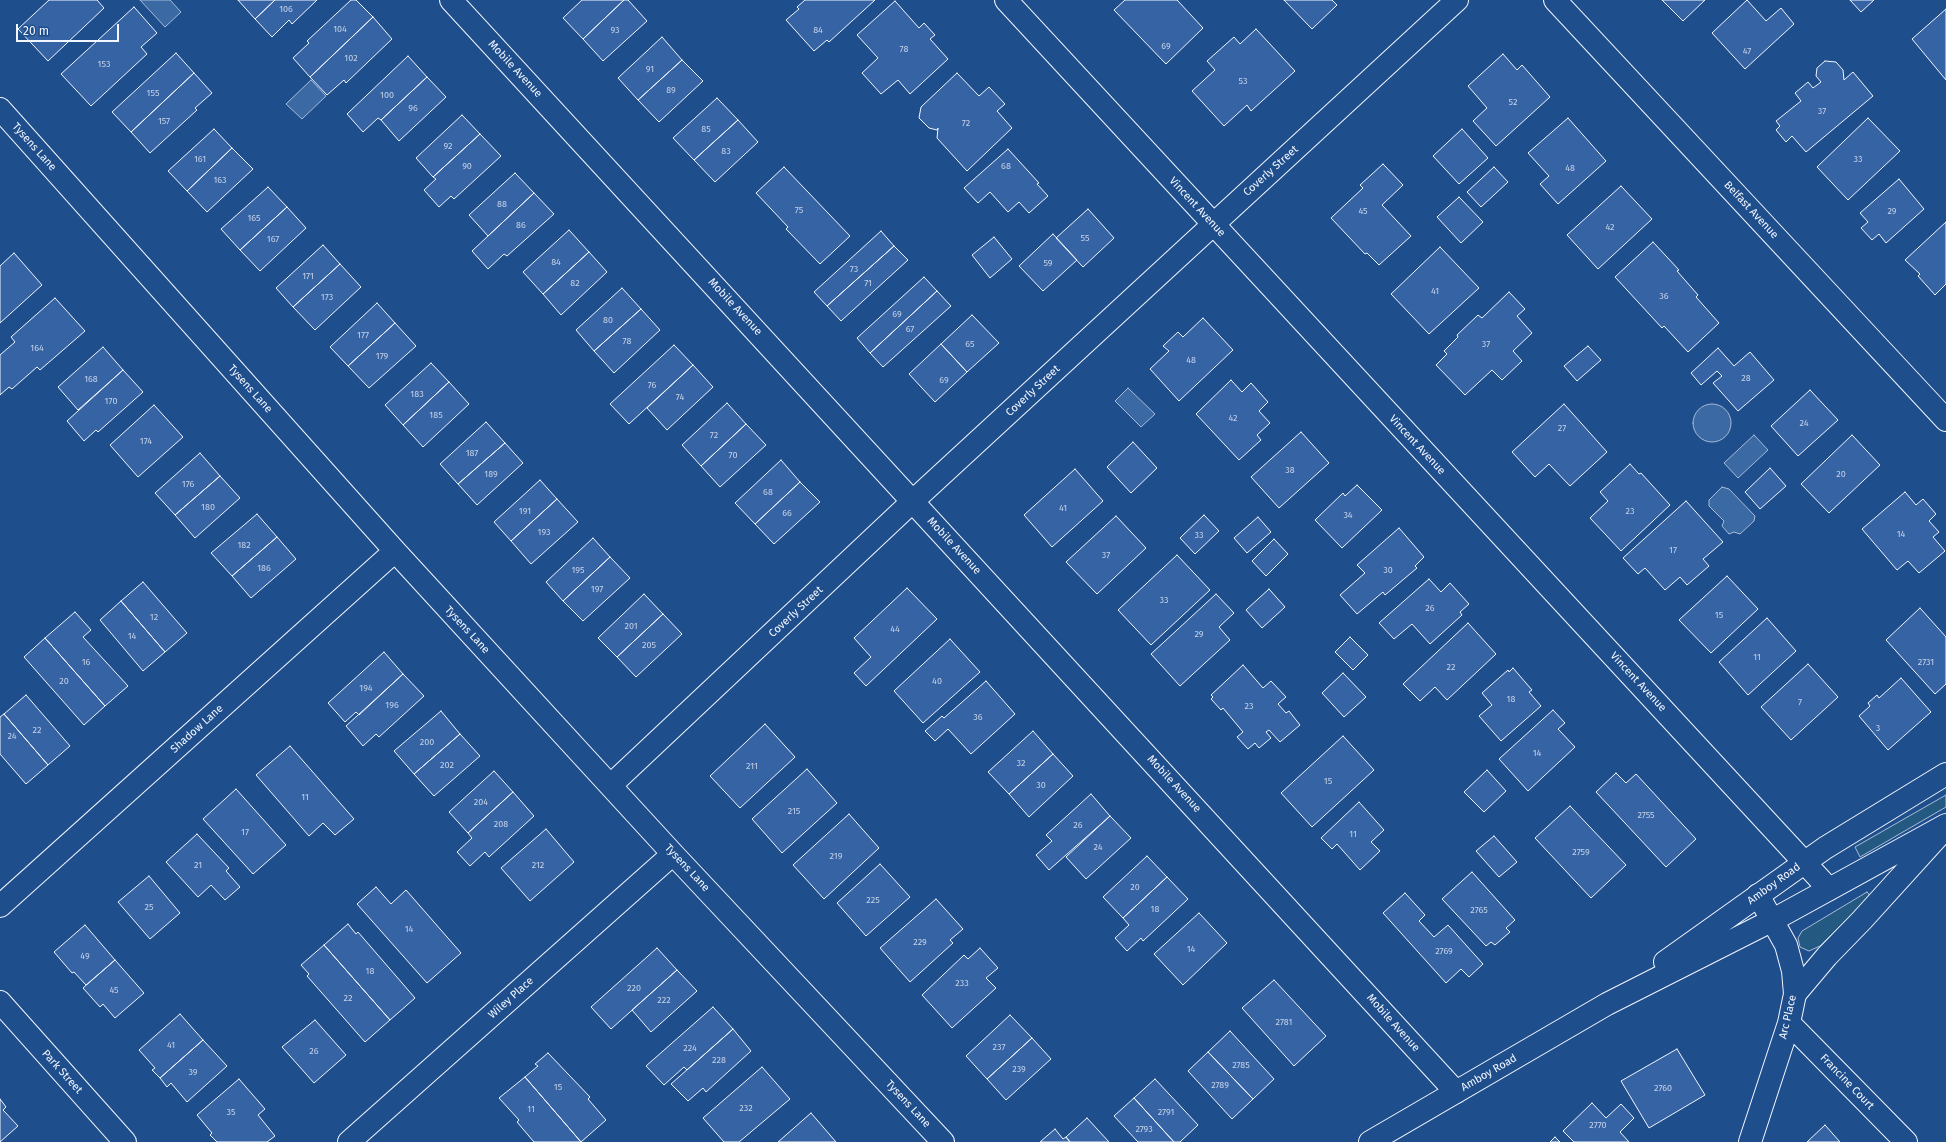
<!DOCTYPE html>
<style>
body{margin:0}
#map{position:relative;width:1946px;height:1142px;overflow:hidden;background:#1f4e8c;font-family:"Fira Sans",sans-serif}
canvas{display:block}
.scale{position:absolute;left:16px;top:24px;width:103px;height:18px;box-sizing:border-box;border:2px solid #f2f6ff;border-top:0;padding-left:5px;font-size:12px;line-height:14px;white-space:nowrap;color:#f2f6ff;-webkit-text-stroke:3px #1f4e8c;paint-order:stroke}
</style>
<div id="map">
<canvas width="1946" height="1142"></canvas>
<div class="scale">20 m</div>
</div>
<script>
const context = document.querySelector('canvas').getContext('2d');
context.lineJoin = 'round';
function fillPath(path, color) { context.fillStyle = color; context.fill(path, 'evenodd'); }
const poly = rows => new Path2D(rows.map(r => 'M' + r).join(''));
function strokePath(path, color, width, dash) { context.strokeStyle = color; context.lineWidth = width; context.lineCap = dash ? 'butt' : 'round'; context.setLineDash(dash || []); context.stroke(path); }
function drawText(font, color, halo, rows, align = 'center') {
  context.font = font + ' "Fira Sans",sans-serif'; context.lineWidth = 3; context.setLineDash([]); context.textBaseline = 'middle'; context.strokeStyle = halo; context.fillStyle = color; for (const [text, x, y, turn = 0] of rows) {
    context.save(); context.translate(x, y); context.rotate((+turn || 0) * Math.PI / 180); context.textAlign = isNaN(turn) ? turn : align; if (halo) context.strokeText(text, 0, 0); context.fillText(text, 0, 0); context.restore();
  }
}
const green = poly([
 [1946,795,1946,807,1860,857,1855,847,1946,795],
 [1867,892,1869,894,1869,898,1820,946,1809,951,1800,947,1798,938,1802,931,1867,892]
]);
const water = poly([
 [140,0,170,0,181,12,165,27,140,0],
 [311,80,326,96,302,119,286,104,311,80],
 [1128,388,1155,414,1141,427,1115,401,1128,388],
 '1693 423a19 19 0 1 1 38 0a19 19 0 1 1-38 0Z',
 [1754,435,1768,450,1738,478,1724,463,1754,435],
 [1722,487,1729,489,1755,516,1754,521,1740,534,1734,532,1729,534,1722,526,1724,521,1709,506,1709,500,1722,487]
]);
const building = poly([
 [49,0,97,0,104,8,48,61,18,29,49,0],
 [238,0,275,0,255,19,238,0],
 [275,0,317,0,292,24,289,20,272,37,255,19,275,0],
 [351,0,356,0,373,17,310,77,293,58,309,43,307,41,351,0],
 [582,0,624,0,583,39,563,18,582,0],
 [624,0,628,0,647,21,603,61,583,39,624,0],
 [805,0,875,0,829,42,827,40,814,51,786,20,799,9,797,7,805,0],
 [1125,0,1177,0,1203,28,1166,64,1114,10,1125,0],
 [1284,0,1332,0,1337,5,1312,29,1284,0],
 [1662,0,1705,0,1683,21,1662,0],
 [1747,0,1766,21,1781,8,1794,24,1745,69,1712,33,1747,0],
 [1850,0,1874,0,1861,12,1850,0],
 [895,1,919,28,924,23,935,35,930,39,948,59,910,94,898,80,881,94,862,73,878,58,857,35,895,1],
 [134,7,157,33,141,47,147,54,91,106,61,74,134,7],
 [1946,9,1946,80,1912,39,1946,9],
 [373,17,392,39,346,83,344,80,327,95,310,77,373,17],
 [1256,29,1295,71,1251,111,1247,105,1224,126,1192,91,1215,70,1207,61,1234,37,1240,44,1256,29],
 [662,37,682,60,638,100,618,78,662,37],
 [176,53,194,73,131,132,112,112,176,53],
 [1503,54,1517,70,1522,65,1550,97,1496,146,1473,121,1487,108,1468,86,1503,54],
 [408,56,427,77,381,120,378,118,363,132,347,114,408,56],
 [682,60,703,81,659,122,638,100,682,60],
 [1825,61,1836,62,1843,70,1844,80,1853,72,1873,96,1806,152,1792,136,1786,142,1776,130,1780,126,1776,121,1801,101,1795,93,1808,82,1813,88,1821,82,1816,76,1817,68,1825,61],
 [194,73,212,93,195,108,197,110,150,153,131,132,194,73],
 [957,73,979,96,989,87,1005,104,997,111,1012,128,967,171,937,138,938,128,937,130,929,128,919,118,921,107,957,73],
 [427,77,446,97,399,141,381,120,427,77],
 [717,98,738,120,694,160,673,138,717,98],
 [462,115,480,134,433,177,416,158,462,115],
 [1568,118,1606,161,1558,204,1540,184,1549,176,1528,153,1568,118],
 [1868,118,1900,151,1848,200,1817,167,1868,118],
 [738,120,758,142,715,182,694,160,738,120],
 [214,129,232,148,187,191,168,171,214,129],
 [1462,129,1488,158,1459,184,1433,156,1462,129],
 [480,134,501,156,454,199,451,196,439,207,424,190,436,179,433,177,480,134],
 [232,148,253,169,207,212,187,191,232,148],
 [1008,149,1039,183,1037,184,1048,196,1029,213,1019,202,1008,212,990,192,978,203,964,188,1008,149],
 [1383,164,1403,185,1382,205,1411,236,1379,265,1367,253,1365,254,1331,218,1363,188,1360,185,1383,164],
 [784,167,850,236,820,264,786,229,788,227,756,193,784,167],
 [1494,167,1508,182,1481,207,1467,192,1494,167],
 [515,173,534,193,488,236,469,215,515,173],
 [1899,179,1924,209,1886,243,1879,234,1872,240,1861,228,1868,222,1860,213,1899,179],
 [1621,186,1652,219,1598,269,1567,235,1621,186],
 [268,187,287,207,240,250,221,229,268,187],
 [534,193,554,214,507,256,504,254,488,269,472,251,534,193],
 [1459,197,1483,222,1461,243,1437,217,1459,197],
 [287,207,306,228,260,271,240,250,287,207],
 [1088,209,1114,238,1083,267,1056,238,1088,209],
 [1946,222,1946,284,1935,295,1918,276,1920,274,1905,260,1946,222],
 [569,230,589,252,543,294,523,272,569,230],
 [881,231,894,246,827,306,814,292,881,231],
 [1053,234,1077,260,1043,291,1019,266,1053,234],
 [994,237,1012,259,990,278,972,255,994,237],
 [1653,242,1679,270,1677,271,1698,295,1696,297,1719,323,1688,352,1664,326,1662,328,1615,277,1653,242],
 [323,245,340,264,293,307,276,288,323,245],
 [894,246,908,260,841,321,827,306,894,246],
 [1440,247,1479,288,1429,334,1391,294,1440,247],
 [589,252,607,272,561,315,543,294,589,252],
 [14,253,42,285,0,323,0,266,14,253],
 [340,264,361,287,315,330,293,307,340,264],
 [924,277,937,291,870,353,857,338,924,277],
 [622,288,641,309,594,351,576,330,622,288],
 [937,291,951,306,883,367,870,353,937,291],
 [1509,292,1525,309,1517,316,1532,333,1513,351,1522,361,1502,380,1492,370,1465,395,1436,365,1447,354,1444,351,1458,337,1457,335,1478,315,1482,318,1509,292],
 [55,298,85,331,40,370,37,367,12,389,9,387,0,395,0,355,15,342,11,337,55,298],
 [377,303,395,323,348,366,330,347,377,303],
 [641,309,660,330,614,373,594,351,641,309],
 [972,315,999,343,967,372,941,344,972,315],
 [1203,318,1233,350,1179,401,1150,369,1169,351,1163,346,1178,332,1183,337,1203,318],
 [395,323,416,346,369,388,348,366,395,323],
 [941,344,967,372,935,402,909,374,941,344],
 [674,345,693,365,629,424,610,404,674,345],
 [1588,346,1601,360,1577,381,1564,366,1588,346],
 [103,347,123,370,78,410,58,387,103,347],
 [1718,348,1734,366,1750,352,1774,380,1738,411,1713,383,1722,376,1717,371,1701,385,1691,373,1718,348],
 [431,363,449,382,403,425,385,405,431,363],
 [693,365,713,387,667,430,647,408,693,365],
 [123,370,143,392,98,432,96,430,84,441,67,421,123,370],
 [1231,380,1242,392,1251,383,1268,402,1259,411,1270,423,1257,435,1261,440,1239,460,1196,414,1231,380],
 [449,382,469,404,423,447,403,425,449,382],
 [1810,390,1838,420,1798,456,1771,426,1810,390],
 [727,403,746,424,701,466,682,445,727,403],
 [1564,404,1607,452,1570,486,1549,464,1535,477,1512,452,1564,404],
 [154,405,183,437,138,477,110,445,154,405],
 [486,422,505,443,458,484,440,464,486,422],
 [746,424,766,445,720,487,701,466,746,424],
 [1301,432,1329,463,1279,508,1251,477,1301,432],
 [1852,435,1880,465,1829,513,1801,484,1852,435],
 [1133,442,1157,468,1131,493,1107,467,1133,442],
 [505,443,523,463,477,505,458,484,505,443],
 [200,453,220,476,175,515,155,493,200,453],
 [781,460,800,482,755,524,735,503,781,460],
 [1630,464,1639,474,1641,473,1670,505,1621,551,1590,518,1608,501,1600,492,1630,464],
 [1770,468,1786,486,1760,509,1745,492,1770,468],
 [1075,469,1103,501,1052,547,1024,515,1075,469],
 [220,476,240,498,195,538,175,515,220,476],
 [540,480,557,499,511,541,494,522,540,480],
 [800,482,820,502,774,544,755,524,800,482],
 [1357,485,1382,510,1342,548,1315,520,1343,493,1345,496,1357,485],
 [1905,492,1916,505,1923,499,1936,514,1929,521,1939,532,1933,537,1945,551,1919,573,1908,561,1897,570,1862,529,1905,492],
 [557,499,578,522,531,564,511,541,557,499],
 [1686,501,1723,542,1703,559,1709,566,1687,585,1680,577,1665,590,1645,568,1638,574,1623,558,1686,501],
 [257,514,277,537,232,576,211,553,257,514],
 [1204,515,1219,531,1195,554,1180,538,1204,515],
 [1116,516,1146,548,1097,594,1066,562,1116,516],
 [1258,517,1271,532,1247,553,1234,538,1258,517],
 [1399,528,1424,557,1415,566,1417,568,1385,595,1383,592,1357,614,1340,595,1365,573,1357,565,1399,528],
 [277,537,296,559,251,598,232,576,277,537],
 [593,538,610,557,563,601,546,582,593,538],
 [1274,539,1288,554,1266,576,1252,561,1274,539],
 [1177,555,1210,590,1151,645,1118,610,1177,555],
 [610,557,630,578,583,621,563,601,610,557],
 [1727,576,1758,609,1711,653,1679,620,1727,576],
 [1429,579,1441,592,1450,583,1469,604,1460,612,1462,615,1430,644,1412,624,1394,639,1379,623,1429,579],
 [143,582,187,633,165,652,121,601,143,582],
 [907,588,937,619,866,686,854,673,871,657,854,638,907,588],
 [1269,589,1285,607,1262,628,1246,610,1269,589],
 [644,594,663,614,617,657,598,638,644,594],
 [1216,594,1234,613,1219,627,1230,640,1180,686,1151,654,1216,594],
 [121,601,165,652,143,671,100,620,121,601],
 [1920,608,1946,637,1946,684,1935,694,1886,640,1920,608],
 [75,612,91,630,83,637,128,686,105,706,45,638,75,612],
 [663,614,682,634,636,677,617,657,663,614],
 [1767,618,1796,651,1748,695,1719,662,1767,618],
 [1468,623,1496,654,1447,700,1435,687,1420,701,1403,684,1468,623],
 [1350,637,1368,655,1353,670,1335,652,1350,637],
 [45,638,105,706,84,725,24,657,45,638],
 [950,639,980,672,923,723,894,691,950,639],
 [384,652,403,674,359,715,356,712,345,722,328,703,384,652],
 [1808,664,1838,697,1791,740,1761,707,1808,664],
 [1243,665,1263,688,1271,681,1286,697,1278,704,1286,713,1289,711,1300,725,1280,742,1269,730,1266,732,1271,738,1259,748,1255,743,1248,749,1237,737,1243,732,1223,708,1221,710,1211,699,1213,697,1211,695,1243,665],
 [1513,668,1532,690,1529,692,1541,706,1501,741,1479,716,1492,705,1482,693,1508,670,1509,672,1513,668],
 [1343,673,1366,697,1344,717,1322,693,1343,673],
 [403,674,424,696,379,737,376,734,363,746,346,726,403,674],
 [1901,678,1931,712,1888,750,1859,716,1870,706,1868,703,1877,695,1879,698,1901,678],
 [986,681,1015,714,971,754,948,729,935,741,925,731,942,716,944,718,986,681],
 [26,695,70,746,48,765,4,714,26,695],
 [1553,710,1565,723,1558,729,1575,747,1528,791,1499,759,1553,710],
 [441,711,460,734,414,774,394,751,441,711],
 [4,714,48,765,26,784,0,754,0,717,4,714],
 [765,724,795,757,740,808,710,776,765,724],
 [1033,731,1053,754,1009,794,988,772,1033,731],
 [460,734,480,756,434,796,414,774,460,734],
 [1343,736,1374,770,1312,827,1281,793,1343,736],
 [290,746,354,819,335,835,323,823,309,836,256,775,290,746],
 [1053,754,1073,776,1029,817,1009,794,1053,754],
 [807,769,837,803,782,853,752,819,807,769],
 [1487,770,1506,791,1484,812,1464,792,1487,770],
 [494,771,513,792,468,833,449,812,494,771],
 [1616,773,1626,783,1636,774,1696,839,1666,867,1596,792,1616,773],
 [236,789,286,845,253,874,203,819,236,789],
 [513,792,534,816,489,857,485,852,470,866,457,852,472,838,468,833,513,792],
 [1091,794,1110,816,1049,870,1036,855,1052,841,1046,835,1091,794],
 [1359,802,1384,830,1371,842,1380,851,1360,870,1337,844,1332,849,1321,838,1359,802],
 [1570,806,1626,865,1591,898,1535,838,1570,806],
 [849,814,879,848,824,899,793,865,849,814],
 [1110,816,1131,838,1086,879,1066,857,1110,816],
 [546,829,574,862,530,901,501,868,546,829],
 [197,834,229,868,226,871,240,887,225,900,211,885,198,897,166,862,197,834],
 [1494,836,1517,862,1499,877,1476,851,1494,836],
 [1147,856,1167,877,1123,918,1103,897,1147,856],
 [880,864,910,897,866,936,837,903,880,864],
 [1472,872,1515,920,1506,928,1510,932,1495,945,1491,942,1486,946,1442,899,1472,872],
 [149,876,180,913,150,939,118,902,149,876],
 [1167,877,1188,899,1143,941,1141,938,1127,951,1115,938,1129,925,1123,918,1167,877],
 [376,887,391,904,406,890,461,953,427,983,357,904,376,887],
 [1405,893,1425,915,1419,921,1434,937,1448,925,1483,964,1469,977,1461,969,1446,983,1383,913,1405,893],
 [936,899,963,929,950,940,953,943,910,982,880,948,936,899],
 [1199,913,1227,943,1183,985,1154,954,1199,913],
 [348,924,356,934,358,932,415,998,390,1020,324,945,348,924],
 [85,925,115,960,86,985,74,972,72,973,54,952,85,925],
 [324,945,390,1020,365,1042,307,976,309,974,301,965,324,945],
 [657,948,677,970,611,1029,591,1007,657,948],
 [980,948,998,968,986,978,996,988,952,1028,922,995,964,955,968,959,980,948],
 [115,960,144,993,115,1018,103,1004,100,1007,83,988,115,960],
 [677,970,697,991,651,1032,632,1010,677,970],
 [1274,980,1326,1036,1294,1066,1242,1008,1274,980],
 [713,1007,733,1029,687,1070,684,1067,664,1085,646,1066,713,1007],
 [180,1014,203,1040,160,1078,152,1070,155,1068,139,1050,180,1014],
 [1010,1015,1032,1038,987,1079,966,1056,1010,1015],
 [315,1020,346,1055,314,1083,282,1047,315,1020],
 [733,1029,751,1051,706,1092,703,1088,688,1101,671,1084,733,1029],
 [1230,1031,1274,1079,1253,1099,1208,1052,1230,1031],
 [1032,1038,1051,1059,1006,1100,987,1079,1032,1038],
 [203,1040,227,1066,187,1102,171,1083,167,1087,160,1078,203,1040],
 [1677,1049,1705,1095,1649,1128,1621,1081,1677,1049],
 [1208,1052,1253,1099,1232,1119,1188,1071,1208,1052],
 [548,1053,590,1097,588,1099,606,1120,581,1142,525,1077,538,1066,535,1064,548,1053],
 [762,1067,790,1099,739,1142,724,1142,703,1118,762,1067],
 [525,1077,581,1142,534,1142,517,1122,519,1120,499,1098,525,1077],
 [239,1079,265,1109,258,1115,275,1136,267,1142,217,1142,210,1135,212,1133,197,1115,239,1079],
 [1155,1079,1198,1125,1180,1142,1174,1142,1134,1098,1155,1079],
 [1134,1098,1174,1142,1138,1142,1114,1116,1134,1098],
 [0,1099,6,1107,3,1110,18,1126,0,1142,0,1099],
 [1592,1103,1606,1118,1621,1104,1634,1118,1620,1132,1629,1142,1574,1142,1563,1131,1592,1103],
 [811,1113,836,1142,778,1142,811,1113],
 [1087,1118,1109,1142,1070,1142,1066,1137,1087,1118],
 [1825,1125,1840,1142,1807,1142,1825,1125],
 [1055,1129,1063,1139,1066,1137,1070,1142,1040,1142,1055,1129],
 [1555,1137,1560,1142,1550,1142,1555,1137]
]);
const street = poly([
 [451,0,1456,1092],
 [1006,0,1829,889],
 [1555,0,1946,420],
 [0,109,395,551,673,854,943,1142],
 [611,785,913,501,1457,0],
 [0,906,395,551],
 [0,1002,125,1142],
 [1789,1023,1906,1142],
 [349,1142,673,854],
 [1750,1142,1789,1023,1795,994,1793,971,1786,945,1758,895]
]);
const secondary = poly([
 [1665,962,1825,848,1946,774],
 [1795,994,1827,956,1862,920,1939,835],
 [1370,1142,1607,1004,1773,920,1946,825]
]);
const numberNames = [
 ["106",286,9],
 ["104",340,29],
 ["93",615,30],
 ["84",818,30],
 ["69",1166,46],
 ["78",904,49],
 ["47",1747,51],
 ["102",351,58],
 ["153",104,64],
 ["91",650,69],
 ["53",1243,81],
 ["89",671,90],
 ["155",153,93],
 ["100",387,95],
 ["52",1513,102],
 ["96",413,108],
 ["37",1822,111],
 ["157",164,121],
 ["72",966,123],
 ["85",706,129],
 ["92",448,146],
 ["83",726,151],
 ["161",200,159],
 ["33",1858,159],
 ["90",467,166],
 ["68",1006,166],
 ["48",1570,168],
 ["163",220,180],
 ["88",502,204],
 ["75",799,210],
 ["45",1363,211],
 ["29",1892,211],
 ["165",254,218],
 ["86",521,225],
 ["42",1610,227],
 ["55",1085,238],
 ["167",273,239],
 ["84",556,262],
 ["59",1048,263],
 ["73",854,269],
 ["171",308,276],
 ["82",575,283],
 ["71",868,283],
 ["41",1435,291],
 ["36",1664,296],
 ["173",327,297],
 ["69",897,314],
 ["80",608,320],
 ["67",910,329],
 ["177",363,335],
 ["78",627,341],
 ["65",970,344],
 ["37",1486,344],
 ["164",37,348],
 ["179",382,356],
 ["48",1191,360],
 ["28",1746,378],
 ["168",91,379],
 ["69",944,380],
 ["76",652,385],
 ["183",417,394],
 ["74",680,397],
 ["170",111,401],
 ["185",436,415],
 ["42",1233,418],
 ["24",1804,423],
 ["27",1562,428],
 ["72",714,435],
 ["174",146,441],
 ["187",472,453],
 ["70",733,455],
 ["38",1290,470],
 ["189",491,474],
 ["20",1841,474],
 ["176",188,484],
 ["68",768,492],
 ["180",208,507],
 ["41",1063,508],
 ["191",525,511],
 ["23",1630,511],
 ["66",787,513],
 ["34",1348,515],
 ["193",544,532],
 ["14",1901,534],
 ["33",1199,535],
 ["182",244,545],
 ["17",1673,550],
 ["37",1106,555],
 ["186",264,568],
 ["195",578,570],
 ["30",1388,570],
 ["197",597,589],
 ["33",1164,600],
 ["26",1430,608],
 ["15",1719,615],
 ["12",154,617],
 ["201",631,626],
 ["44",895,629],
 ["29",1199,634],
 ["14",132,636],
 ["205",649,645],
 ["11",1757,657],
 ["16",86,662],
 ["2731",1926,662],
 ["22",1451,667],
 ["20",64,681],
 ["40",937,681],
 ["194",366,688],
 ["18",1511,699],
 ["7",1800,702],
 ["196",392,705],
 ["23",1249,706],
 ["36",978,717],
 ["3",1878,728],
 ["22",37,730],
 ["24",12,736],
 ["200",427,742],
 ["14",1537,753],
 ["32",1021,763],
 ["202",447,765],
 ["211",752,766],
 ["15",1328,781],
 ["30",1041,785],
 ["11",305,797],
 ["204",481,802],
 ["215",794,811],
 ["2755",1646,815],
 ["208",501,824],
 ["26",1078,825],
 ["17",245,832],
 ["11",1353,834],
 ["24",1098,847],
 ["2759",1581,852],
 ["219",836,856],
 ["21",198,865],
 ["212",538,865],
 ["20",1135,887],
 ["225",873,900],
 ["25",149,907],
 ["18",1155,909],
 ["2765",1479,910],
 ["14",409,929],
 ["229",920,942],
 ["14",1191,949],
 ["2769",1444,951],
 ["49",85,956],
 ["18",370,971],
 ["233",962,983],
 ["220",634,988],
 ["45",114,990],
 ["22",348,998],
 ["222",664,1000],
 ["2781",1284,1022],
 ["41",171,1045],
 ["237",999,1047],
 ["224",690,1048],
 ["26",314,1051],
 ["228",719,1060],
 ["2785",1241,1065],
 ["239",1019,1069],
 ["39",193,1072],
 ["2789",1220,1085],
 ["15",558,1087],
 ["2760",1663,1088],
 ["232",746,1108],
 ["11",531,1109],
 ["35",231,1112],
 ["2791",1166,1112],
 ["2770",1598,1125],
 ["2793",1144,1129]
];
const streetNames = [
 ["Mobile Avenue",515,69,47],
 ["Tysens Lane",34,147,48],
 ["Coverly Street",1271,171,-42],
 ["Vincent Avenue",1197,207,47],
 ["Belfast Avenue",1751,210,47],
 ["Mobile Avenue",735,307,47],
 ["Tysens Lane",250,389,48],
 ["Coverly Street",1033,391,-43],
 ["Vincent Avenue",1417,445,47],
 ["Mobile Avenue",954,546,47],
 ["Coverly Street",796,612,-43],
 ["Tysens Lane",467,630,47],
 ["Vincent Avenue",1638,682,47],
 ["Shadow Lane",197,729,-42],
 ["Mobile Avenue",1174,784,47],
 ["Tysens Lane",687,868,47],
 ["Amboy Road",1774,884,-36],
 ["Wiley Place",511,998,-42],
 ["Arc Place",1788,1017,-77],
 ["Mobile Avenue",1393,1023,48],
 ["Park Street",62,1072,48],
 ["Amboy Road",1489,1073,-30],
 ["Francine Court",1847,1082,46],
 ["Tysens Lane",908,1104,47]
];
fillPath(green, '#245a82');
strokePath(green, '#a8bbd7', 1);
fillPath(water, '#3b69a3');
strokePath(water, '#a8bbd7', 1);
fillPath(building, '#3563a3');
strokePath(building, '#f2f6ff', 1);
strokePath(street, '#f2f6ff', 24);
strokePath(secondary, '#f2f6ff', 24);
strokePath(street, '#1f4e8c', 22);
strokePath(secondary, '#1f4e8c', 22);
drawText('9px', '#c3d1e8', null, numberNames);
drawText('11px', '#f2f6ff', '#1f4e8c', streetNames);
</script>
